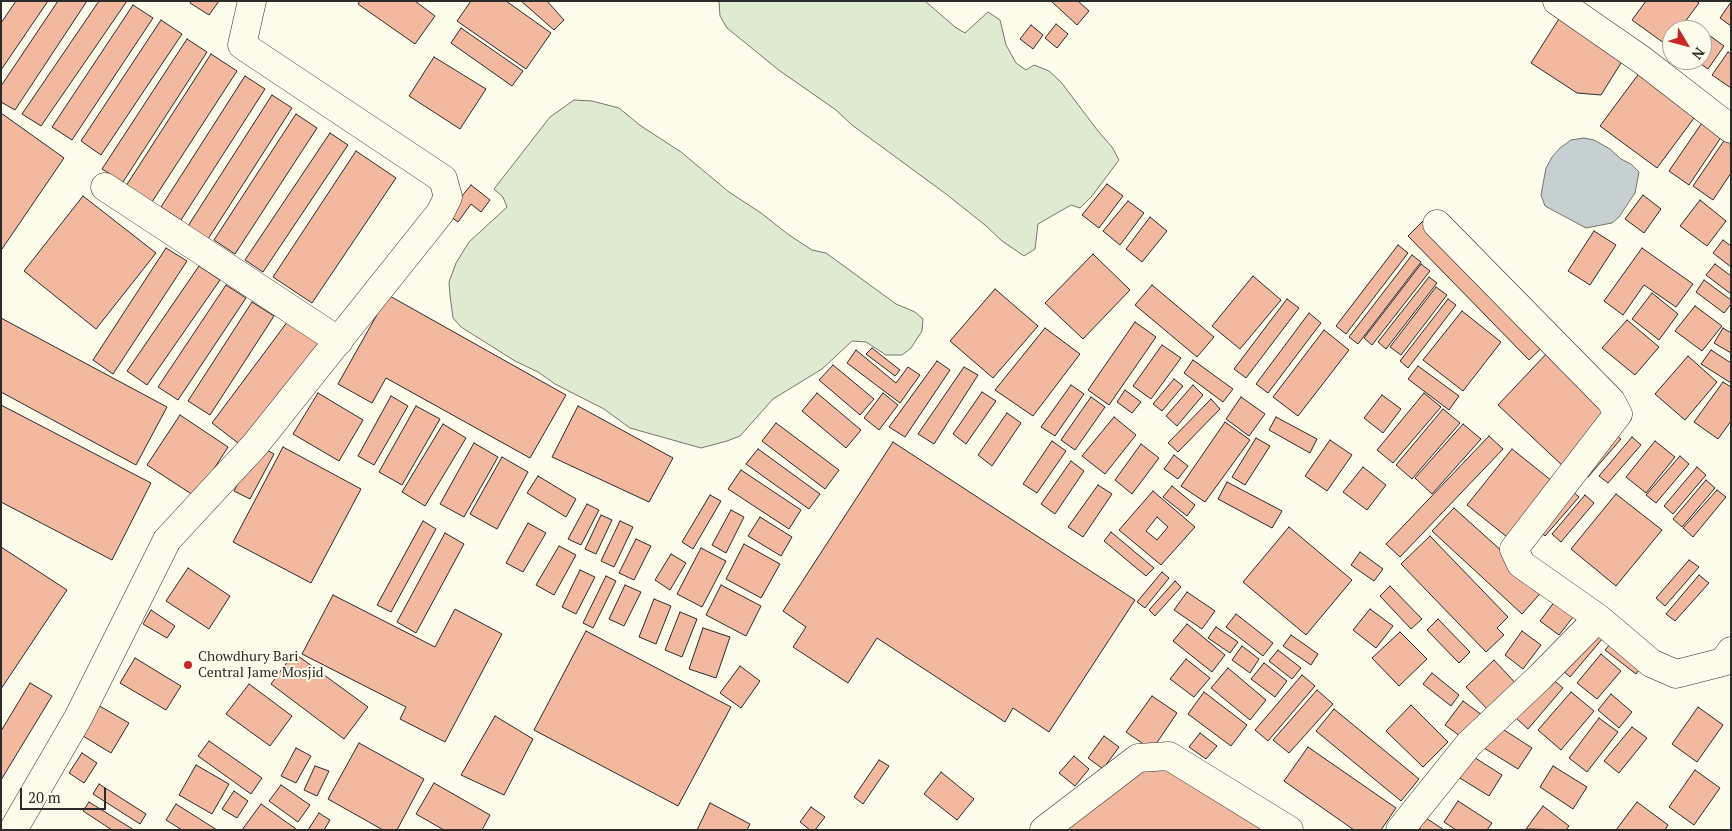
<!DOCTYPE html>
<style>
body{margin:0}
#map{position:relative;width:1732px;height:831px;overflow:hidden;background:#fdfbea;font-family:"PT Serif",serif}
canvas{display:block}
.frame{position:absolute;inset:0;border:2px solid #2b2b2b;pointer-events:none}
.north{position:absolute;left:1662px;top:20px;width:50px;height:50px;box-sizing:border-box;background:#fdfbea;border:1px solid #a9a89e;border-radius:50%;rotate:127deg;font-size:14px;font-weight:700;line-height:20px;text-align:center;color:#2b2b2b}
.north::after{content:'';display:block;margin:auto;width:18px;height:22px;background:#c62828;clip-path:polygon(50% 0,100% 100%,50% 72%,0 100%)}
.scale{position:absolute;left:20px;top:788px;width:86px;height:22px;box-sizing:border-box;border:2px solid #2b2b2b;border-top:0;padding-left:6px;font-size:15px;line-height:18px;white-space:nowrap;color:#2b2b2b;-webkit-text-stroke:4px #fdfbea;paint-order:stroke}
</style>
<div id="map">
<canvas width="1732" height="831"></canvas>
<div class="frame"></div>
<div class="north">N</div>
<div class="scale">20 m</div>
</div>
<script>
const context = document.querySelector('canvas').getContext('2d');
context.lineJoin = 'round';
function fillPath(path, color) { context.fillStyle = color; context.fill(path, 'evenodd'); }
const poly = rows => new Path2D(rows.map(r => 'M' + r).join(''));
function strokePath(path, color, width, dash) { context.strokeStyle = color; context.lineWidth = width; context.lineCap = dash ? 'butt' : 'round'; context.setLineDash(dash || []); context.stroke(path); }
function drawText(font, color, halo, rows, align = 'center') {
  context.font = font + ' "PT Serif",serif'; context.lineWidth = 4; context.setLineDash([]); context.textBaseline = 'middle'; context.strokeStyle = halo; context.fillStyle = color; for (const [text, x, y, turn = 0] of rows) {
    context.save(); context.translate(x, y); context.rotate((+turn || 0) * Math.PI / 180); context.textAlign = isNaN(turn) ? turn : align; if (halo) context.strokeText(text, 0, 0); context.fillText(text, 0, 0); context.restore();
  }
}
const green = poly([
 [719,1,925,1,955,27,965,33,988,12,1000,20,1006,45,1016,63,1026,70,1034,65,1049,71,1061,82,1098,131,1112,147,1119,160,1092,196,1080,208,1071,205,1038,224,1035,249,1024,256,1002,241,985,225,946,194,852,125,836,110,780,71,727,28,720,16,719,1],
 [574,100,592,101,619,108,641,126,681,152,729,192,761,213,789,235,812,250,826,253,896,304,915,312,923,319,922,331,911,348,902,355,886,355,866,342,852,341,822,369,773,399,740,436,727,441,701,448,630,428,604,409,555,384,538,372,515,361,461,327,453,318,450,295,449,282,456,263,469,242,507,207,503,197,494,189,550,117,574,100]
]);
const water = poly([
 [1584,138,1594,140,1610,149,1621,159,1631,164,1639,172,1635,193,1619,217,1612,223,1586,228,1545,206,1541,195,1546,168,1552,157,1560,148,1571,140,1584,138]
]);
const building = poly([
 [16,1,48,1,1,70,1,23,16,1],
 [58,1,87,1,15,110,1,102,1,86,58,1],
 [99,1,127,1,41,126,22,114,99,1],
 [191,1,219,1,209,15,190,3,191,1],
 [360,1,415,1,435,16,415,44,358,4,360,1],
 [471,1,506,1,551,33,526,69,457,21,471,1],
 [521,1,547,1,564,20,554,30,521,1],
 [1051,1,1078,1,1089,11,1077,25,1051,1],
 [1646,1,1696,1,1699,3,1679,30,1672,30,1672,40,1668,46,1632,20,1646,1],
 [1731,2,1731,26,1720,18,1731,2],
 [133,5,153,18,72,140,52,127,133,5],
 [1562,14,1626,55,1601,95,1577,93,1531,63,1562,14],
 [161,20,182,34,101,155,81,141,161,20],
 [1056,24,1068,34,1057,48,1045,38,1056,24],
 [1031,25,1043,35,1033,49,1020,39,1031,25],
 [461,28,523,71,512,86,451,43,461,28],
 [1702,30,1724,46,1708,69,1695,60,1702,60,1702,30],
 [187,39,207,52,123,182,102,169,187,39],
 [1728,52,1731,54,1731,88,1712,75,1728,52],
 [211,54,237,71,150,205,124,189,211,54],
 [434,57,486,89,460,129,409,96,434,57],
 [1643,68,1700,110,1657,168,1600,126,1643,68],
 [245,76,265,89,181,220,161,207,245,76],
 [272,95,292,108,208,239,188,226,272,95],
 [1,113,64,158,2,249,1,249,1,113],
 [296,114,317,128,235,254,214,240,296,114],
 [1706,117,1726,130,1689,185,1669,171,1706,117],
 [1730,132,1731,173,1713,200,1693,186,1730,132],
 [330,133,348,145,263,272,245,260,330,133],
 [356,151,396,178,312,303,273,277,356,151],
 [1107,184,1123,196,1099,228,1082,215,1107,184],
 [471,185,490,200,481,212,471,204,458,222,447,214,471,185],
 [1643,195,1661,209,1644,233,1625,219,1643,195],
 [83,196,156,253,96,329,24,271,83,196],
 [1700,200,1726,221,1707,246,1680,226,1700,200],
 [1128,201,1144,213,1120,245,1103,231,1128,201],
 [1150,217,1167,231,1142,262,1126,249,1150,217],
 [1426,218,1547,343,1529,360,1408,236,1426,218],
 [1594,231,1616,245,1590,285,1568,271,1594,231],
 [1723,240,1731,246,1731,267,1713,253,1723,240],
 [1398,245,1408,253,1346,334,1336,326,1398,245],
 [166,248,187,261,113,374,93,360,166,248],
 [1642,248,1693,284,1676,307,1644,285,1623,315,1604,301,1642,248],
 [1093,254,1130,290,1083,339,1045,303,1093,254],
 [1412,255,1421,262,1358,344,1349,337,1412,255],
 [1421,264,1430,271,1372,345,1364,338,1421,264],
 [1715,264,1731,276,1731,294,1706,275,1715,264],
 [199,266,220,280,147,385,127,371,199,266],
 [1253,276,1281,300,1240,349,1212,326,1253,276],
 [1429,277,1437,283,1386,349,1378,342,1429,277],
 [1704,280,1731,300,1731,304,1724,313,1696,292,1704,280],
 [226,285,246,298,178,400,158,387,226,285],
 [1152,285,1214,337,1197,357,1135,305,1152,285],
 [1436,287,1447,295,1401,355,1390,347,1436,287],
 [995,289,1038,326,993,378,950,341,995,289],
 [1652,293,1678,314,1659,340,1632,319,1652,293],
 [388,295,566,395,530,458,386,378,372,403,338,384,388,295],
 [1287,299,1299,308,1246,378,1234,369,1287,299],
 [1448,299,1456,305,1408,368,1400,361,1448,299],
 [252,302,274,316,210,415,188,401,252,302],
 [1695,306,1722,326,1702,351,1675,331,1695,306],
 [1462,311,1501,342,1463,391,1423,360,1462,311],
 [1309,313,1321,323,1268,393,1256,384,1309,313],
 [1,318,167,407,136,465,1,392,1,318],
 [1627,320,1659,347,1635,375,1602,348,1627,320],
 [288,321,319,344,242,446,212,423,288,321],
 [1135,322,1156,337,1109,405,1088,390,1135,322],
 [1045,328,1080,354,1033,416,995,390,1045,328],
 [1723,328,1731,333,1731,353,1714,343,1723,328],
 [1324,330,1349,350,1298,416,1273,397,1324,330],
 [1162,345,1181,358,1151,399,1133,386,1162,345],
 [872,348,900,370,895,376,866,354,872,348],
 [856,350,896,383,908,367,920,375,900,403,847,363,856,350],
 [1711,350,1731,363,1731,383,1701,364,1711,350],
 [1549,351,1616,413,1565,468,1498,405,1549,351],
 [1688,356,1717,382,1685,420,1655,394,1688,356],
 [1193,360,1233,389,1223,402,1184,373,1193,360],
 [937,361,950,370,905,437,889,427,937,361],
 [833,365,874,399,860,415,819,380,833,365],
 [1418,366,1459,396,1449,410,1408,379,1418,366],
 [964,367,978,375,934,444,918,434,964,367],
 [1174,379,1183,386,1162,411,1153,404,1174,379],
 [1723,382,1731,387,1731,421,1718,439,1694,422,1723,382],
 [1071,385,1084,394,1055,436,1041,427,1071,385],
 [1193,385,1203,395,1177,426,1166,416,1193,385],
 [1125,390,1141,402,1132,413,1117,402,1125,390],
 [982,392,996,401,966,444,953,434,982,392],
 [318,393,363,420,339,461,293,434,318,393],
 [817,393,861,430,846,448,802,411,817,393],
 [883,393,898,405,879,430,864,418,883,393],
 [1424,393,1441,407,1393,463,1377,450,1424,393],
 [1382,395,1401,409,1383,433,1364,418,1382,395],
 [391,396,408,406,374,465,358,456,391,396],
 [1091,397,1105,407,1075,450,1061,440,1091,397],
 [1241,397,1265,414,1249,436,1226,419,1241,397],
 [1211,399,1220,409,1178,452,1168,443,1211,399],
 [1,405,151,483,112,560,1,502,1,405],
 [416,406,440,419,402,485,379,472,416,406],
 [578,406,673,458,649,502,552,457,578,406],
 [1443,409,1460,423,1412,479,1396,465,1443,409],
 [1007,413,1021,423,992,466,978,455,1007,413],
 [180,415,228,447,196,497,147,465,180,415],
 [1114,417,1136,435,1105,474,1082,456,1114,417],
 [1276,417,1317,439,1310,453,1269,430,1276,417],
 [1225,422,1250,440,1205,502,1181,486,1225,422],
 [776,423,839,470,825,489,762,441,776,423],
 [443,424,466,438,425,506,402,492,443,424],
 [1463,424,1481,439,1432,494,1415,478,1463,424],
 [1612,431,1621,439,1588,477,1579,469,1612,431],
 [1489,436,1503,449,1400,557,1386,544,1489,436],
 [1632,437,1641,445,1608,483,1599,476,1632,437],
 [1256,438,1270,446,1245,485,1232,477,1256,438],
 [1330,440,1352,455,1327,491,1305,476,1330,440],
 [1052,441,1066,451,1037,493,1023,484,1052,441],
 [1655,441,1675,457,1646,493,1626,477,1655,441],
 [893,442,1135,600,1049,732,1013,708,1005,722,877,638,848,683,793,647,806,627,783,611,893,442],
 [474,443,498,457,464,517,440,504,474,443],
 [1141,444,1159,458,1132,494,1115,480,1141,444],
 [258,445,274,454,250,499,234,491,258,445],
 [283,447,361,489,311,583,233,542,283,447],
 [758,449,820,494,809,509,746,464,758,449],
 [1512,449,1557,485,1512,541,1467,505,1512,449],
 [1174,455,1188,466,1178,479,1164,469,1174,455],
 [1680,456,1689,464,1656,503,1646,495,1680,456],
 [502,457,528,472,497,529,470,514,502,457],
 [1071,461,1084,471,1055,514,1041,504,1071,461],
 [1363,467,1386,485,1367,510,1343,492,1363,467],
 [1697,467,1706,475,1673,514,1664,506,1697,467],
 [741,470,801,510,789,529,728,489,741,470],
 [538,476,576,499,566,517,527,493,538,476],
 [1706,480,1715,488,1682,527,1673,519,1706,480],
 [1227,482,1282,511,1272,528,1218,499,1227,482],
 [1098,485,1112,494,1083,537,1068,527,1098,485],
 [1172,486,1195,505,1187,516,1163,497,1172,486],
 [1570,489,1579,497,1545,536,1536,528,1570,489],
 [1717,490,1726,497,1693,537,1683,528,1717,490],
 [1153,491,1195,527,1161,565,1119,530,1153,491],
 [1157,517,1168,527,1157,540,1146,531,1157,517],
 [1616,494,1662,530,1616,586,1571,549,1616,494],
 [710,495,721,501,693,549,682,542,710,495],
 [1585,495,1594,503,1561,542,1552,534,1585,495],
 [587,504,599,510,581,545,568,539,587,504],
 [1454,508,1544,589,1522,614,1432,531,1454,508],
 [731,510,744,517,726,553,712,545,731,510],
 [601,515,612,520,596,554,585,549,601,515],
 [760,517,792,537,781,556,748,536,760,517],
 [423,521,436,529,391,612,377,605,423,521],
 [620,521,633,527,614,567,601,561,620,521],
 [528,523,546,533,523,572,506,563,528,523],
 [1289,527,1352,580,1306,635,1243,582,1289,527],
 [1111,532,1154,568,1146,576,1104,541,1111,532],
 [445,533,464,544,416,633,397,622,445,533],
 [1430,536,1508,617,1497,628,1504,635,1486,652,1401,564,1430,536],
 [636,539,651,546,634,580,619,573,636,539],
 [744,544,780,564,761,598,726,579,744,544],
 [559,546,576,555,554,595,536,585,559,546],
 [1,547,67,590,1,689,1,547],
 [701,548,726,561,702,607,677,594,701,548],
 [1360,552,1383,569,1374,581,1351,565,1360,552],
 [671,554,686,563,670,590,655,580,671,554],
 [1689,560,1699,567,1665,606,1656,598,1689,560],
 [188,568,230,596,209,629,166,601,188,568],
 [580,570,595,577,576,614,562,607,580,570],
 [1162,572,1169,578,1145,608,1137,602,1162,572],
 [1699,575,1709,583,1675,621,1666,614,1699,575],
 [606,576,616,581,593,628,583,623,606,576],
 [1175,581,1181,587,1155,616,1149,610,1175,581],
 [625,585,641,592,624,626,609,619,625,585],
 [721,585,761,606,746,636,706,615,721,585],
 [1390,586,1422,619,1411,629,1380,596,1390,586],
 [1187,592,1215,611,1202,629,1174,610,1187,592],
 [333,595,435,647,455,609,502,634,445,742,400,719,406,707,302,654,333,595],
 [1558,597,1577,612,1559,635,1540,621,1558,597],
 [654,599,671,606,656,644,639,637,654,599],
 [1370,609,1393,626,1376,648,1353,630,1370,609],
 [151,610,175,626,167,638,143,624,151,610],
 [680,612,697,619,682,657,665,650,680,612],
 [1236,614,1273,643,1263,656,1226,627,1236,614],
 [1438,619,1470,652,1459,663,1427,630,1438,619],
 [1187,624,1225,655,1212,672,1173,641,1187,624],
 [1216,627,1238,642,1230,653,1208,638,1216,627],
 [703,628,730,637,716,678,689,669,703,628],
 [586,631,731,707,678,806,534,730,586,631],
 [1522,631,1541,645,1523,669,1505,655,1522,631],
 [1594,631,1603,638,1570,677,1561,669,1594,631],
 [1400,632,1427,659,1399,686,1372,658,1400,632],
 [1291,635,1318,654,1311,665,1283,646,1291,635],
 [1611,643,1642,666,1636,674,1605,650,1611,643],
 [1242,646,1259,659,1250,673,1232,660,1242,646],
 [1278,650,1301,668,1292,679,1269,661,1278,650],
 [294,653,368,707,344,739,271,684,294,653],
 [1601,654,1621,671,1597,699,1577,683,1601,654],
 [135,658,181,686,166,710,120,683,135,658],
 [1186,659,1210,678,1194,697,1170,679,1186,659],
 [1494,660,1520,688,1493,715,1466,687,1494,660],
 [1264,663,1287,681,1275,697,1251,679,1264,663],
 [740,666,760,681,741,708,720,693,740,666],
 [1228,668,1266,700,1250,720,1211,688,1228,668],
 [1432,673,1459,695,1451,706,1423,684,1432,673],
 [1302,675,1315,686,1268,741,1255,730,1302,675],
 [1550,677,1563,688,1528,729,1516,718,1550,677],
 [30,683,52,696,1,780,1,731,30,683],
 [249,684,292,716,270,746,226,714,249,684],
 [1317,690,1333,704,1289,753,1273,740,1317,690],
 [1204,692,1247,725,1231,746,1188,714,1204,692],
 [1571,692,1594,711,1561,750,1538,730,1571,692],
 [1611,694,1632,712,1619,728,1598,710,1611,694],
 [1152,696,1177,713,1152,750,1126,732,1152,696],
 [1463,701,1482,715,1464,739,1445,725,1463,701],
 [96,704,129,723,111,753,78,733,96,704],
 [1411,705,1448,742,1423,767,1386,731,1411,705],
 [1698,707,1723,725,1697,762,1672,744,1698,707],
 [1334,709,1419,779,1401,801,1316,731,1334,709],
 [495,716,533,739,504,795,461,775,495,716],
 [1599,718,1618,732,1587,772,1569,758,1599,718],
 [1498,726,1532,748,1518,769,1484,748,1498,726],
 [1632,727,1647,738,1619,773,1604,761,1632,727],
 [1200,733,1217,746,1206,759,1189,747,1200,733],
 [1104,736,1119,747,1103,769,1088,758,1104,736],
 [209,741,262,778,251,794,198,756,209,741],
 [359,743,424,779,397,830,383,830,328,799,359,743],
 [1308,747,1396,808,1381,830,1354,830,1284,781,1308,747],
 [296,748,311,756,296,783,281,776,296,748],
 [82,753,97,763,84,783,69,773,82,753],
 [1469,754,1502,775,1489,796,1455,775,1469,754],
 [1074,756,1089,769,1075,786,1059,773,1074,756],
 [879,760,889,766,863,804,854,797,879,760],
 [196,765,229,784,212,814,179,795,196,765],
 [315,766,329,771,317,796,304,790,315,766],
 [1553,766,1587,787,1573,809,1540,787,1553,766],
 [1168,768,1265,830,1058,830,1136,770,1168,768],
 [1695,770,1720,788,1694,825,1669,807,1695,770],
 [941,772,974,799,957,820,924,794,941,772],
 [434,783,490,815,482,830,444,830,416,814,434,783],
 [99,784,146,814,140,824,93,794,99,784],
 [281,785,310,805,298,822,269,801,281,785],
 [234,791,248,801,237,818,222,809,234,791],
 [1458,801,1492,823,1487,830,1456,830,1444,822,1458,801],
 [89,802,134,830,112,830,83,811,89,802],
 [1637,802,1668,825,1665,830,1616,830,1637,802],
 [710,803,750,824,747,830,697,830,710,803],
 [176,804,217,830,182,830,166,820,176,804],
 [261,804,296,829,295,830,242,830,261,804],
 [1543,806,1569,826,1566,830,1526,829,1543,806],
 [811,807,825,817,815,830,810,830,800,822,811,807],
 [319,813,330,820,324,830,308,830,319,813],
 [1426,818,1444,830,1422,830,1419,828,1426,818]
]);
const minor = poly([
 [1557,1,1642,60,1731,129],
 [105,187,339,341],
 [1437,224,1611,401,1618,414,1514,549,1521,564,1598,618],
 [13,830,78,718,167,540,255,445,440,213,448,197,443,179,242,45,252,1],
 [1044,830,1138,758,1169,756,1289,830],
 [1400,830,1469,744,1540,677,1598,618,1651,663,1676,674,1723,662,1731,651]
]);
const markers = [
 [188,665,5,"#c62828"]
];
const poiNames = [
 ["Chowdhury Bari",198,657],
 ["Central Jame Mosjid",198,673]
];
fillPath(green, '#deebd1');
strokePath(green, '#74746e', 1);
fillPath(water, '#c7d0d0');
strokePath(water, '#74746e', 1);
fillPath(building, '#f2b8a0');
strokePath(building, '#2b2b2b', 1);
strokePath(minor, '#2b2b2b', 29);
strokePath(minor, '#fdfbea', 28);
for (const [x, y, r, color] of markers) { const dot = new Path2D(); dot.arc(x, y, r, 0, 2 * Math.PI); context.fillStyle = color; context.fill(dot); strokePath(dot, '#fdfbea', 2); }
drawText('14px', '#2b2b2b', '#fdfbea', poiNames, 'left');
</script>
